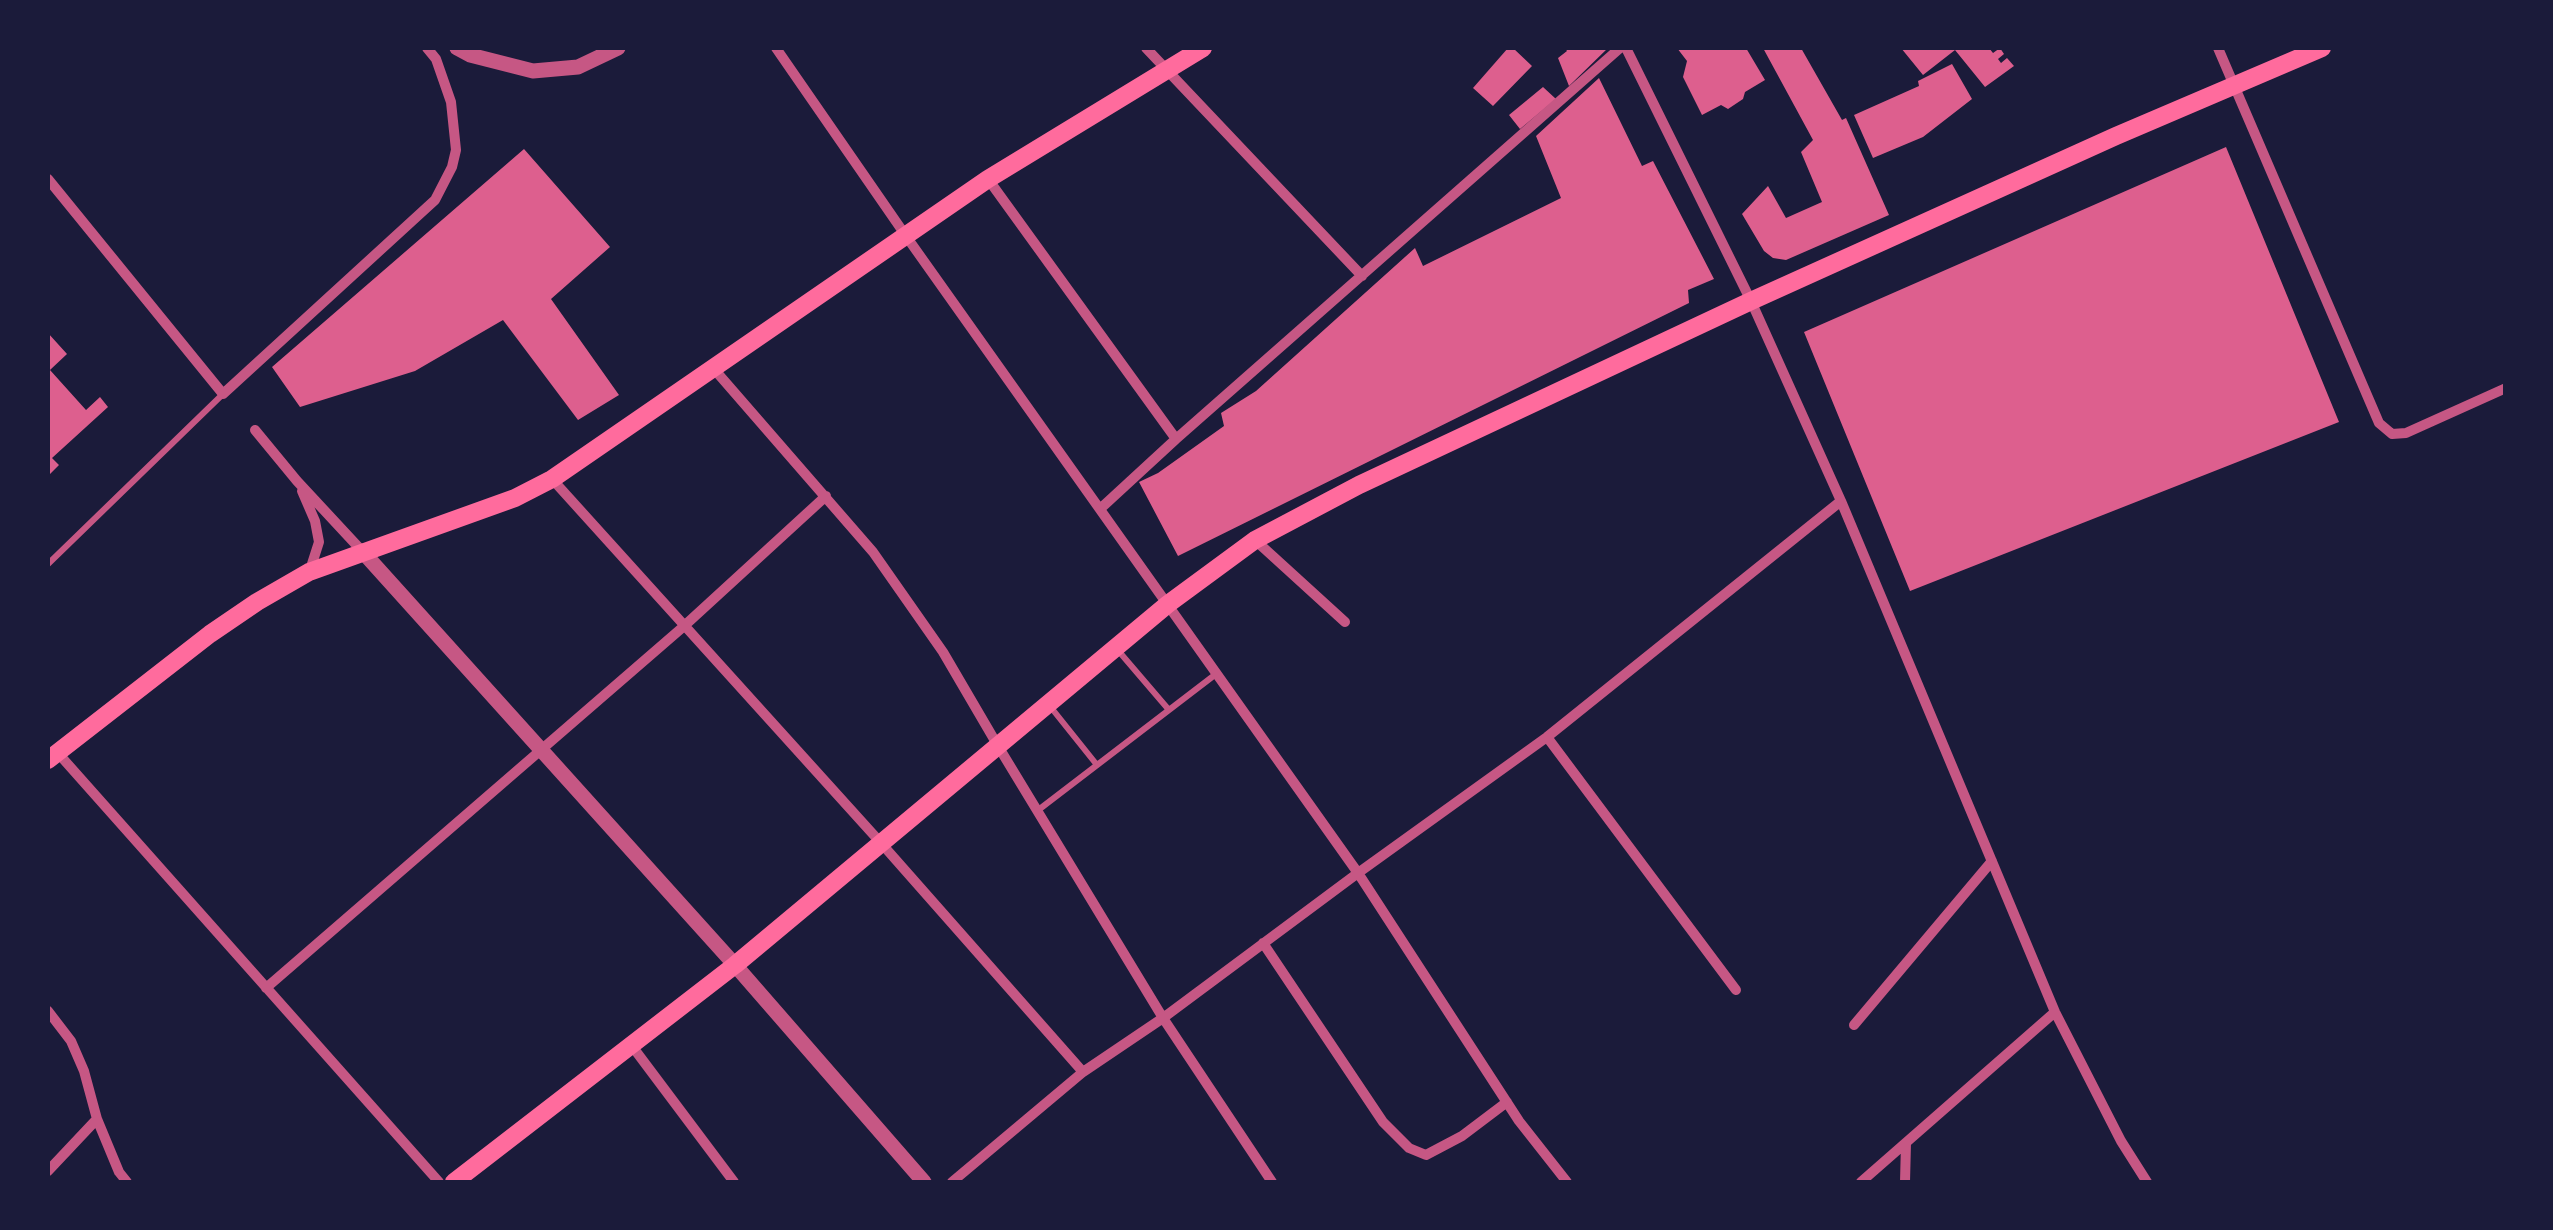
<!DOCTYPE html>
<style>
body{margin:0}
#map{position:relative;width:2553px;height:1230px;overflow:hidden;background:#1b1b3a;font-family:"Space Grotesk",sans-serif}
canvas{display:block}
.frame{position:absolute;inset:0;border:50px solid #1b1b3a;pointer-events:none}
</style>
<div id="map">
<canvas width="2553" height="1230"></canvas>
<div class="frame"></div>
</div>
<script>
const context = document.querySelector('canvas').getContext('2d');
context.lineJoin = 'round';
function fillPath(path, color) { context.fillStyle = color; context.fill(path, 'evenodd'); }
const poly = rows => new Path2D(rows.map(r => 'M' + r).join(''));
function strokePath(path, color, width, dash) { context.strokeStyle = color; context.lineWidth = width; context.lineCap = dash ? 'butt' : 'round'; context.setLineDash(dash || []); context.stroke(path); }
const building = poly([
 [1508,48,1513,48,1532,66,1493,106,1473,88],
 [1565,48,1608,48,1569,86,1558,58,1567,51],
 [1677,48,1746,48,1765,80,1745,92,1743,99,1728,109,1721,105,1702,115,1683,77,1687,61],
 [1763,48,1801,48,1842,120,1846,118,1889,215,1786,260,1773,258,1764,251,1742,214,1768,186,1786,218,1822,202,1801,152,1813,140],
 [1901,48,1989,48,1993,53,2000,48,2004,54,1998,59,2001,63,2007,58,2014,66,1985,87,1955,50,1923,75],
 [1952,64,1972,99,1923,137,1873,158,1854,115,1919,86,1918,81],
 [1599,78,1642,166,1653,161,1714,279,1688,290,1689,303,1178,556,1139,482,1158,473,1224,426,1221,413,1256,391,1415,248,1423,266,1561,198,1536,136],
 [1543,87,1556,99,1520,129,1509,115],
 [2226,147,2339,422,1910,591,1804,332],
 [524,149,610,247,551,299,619,395,578,420,503,320,415,371,300,407,272,367],
 [48,333,67,354,50,370,86,410,100,397,108,407,52,458,59,465,48,476]
]);
const service = poly([
 [48,564,223,394],
 [1116,648,1169,710],
 [1049,705,1097,765],
 [1037,811,1216,674]
]);
const minor = poly([
 [776,48,906,236,1358,873,1519,1121,1567,1182],
 [1146,48,1362,276],
 [1626,48,1751,301,1841,501,2055,1012,2121,1141,2147,1182],
 [2218,48,2379,423,2392,434,2406,433,2506,388],
 [48,179,223,394,435,200,452,167,456,150,451,102,436,59,427,48],
 [988,179,1176,439],
 [714,369,873,552,943,652,998,746,1163,1018,1272,1182],
 [255,430,297,481,362,551],
 [552,479,881,843,1083,1072],
 [302,491,315,521,319,542,310,570],
 [1100,509,1176,439,1620,48],
 [1255,540,1345,622],
 [1547,737,1736,990],
 [57,752,439,1182],
 [1263,943,1383,1122,1409,1148,1426,1155,1462,1136,1507,1102],
 [266,988,683,627,826,496],
 [48,1011,71,1041,84,1071,97,1119,119,1172,127,1182],
 [1854,1025,1992,861],
 [632,1046,734,1182],
 [48,1171,97,1119],
 [952,1182,1083,1072,1163,1018,1358,873,1547,737,1841,501],
 [1861,1182,2055,1012],
 [1905,1182,1906,1143]
]);
const tertiary = poly([
 [457,48,470,55,533,71,578,67,618,48],
 [362,551,735,965,924,1182]
]);
const secondary = poly([
 [48,760,210,634,257,602,309,572,515,498,552,479,988,179,1203,48],
 [454,1182,735,965,1168,604,1255,540,1359,485,1751,301,2116,136,2322,48]
]);
fillPath(building, '#dd5f8e');
strokePath(service, '#c65784', 6);
strokePath(minor, '#c65784', 10);
strokePath(tertiary, '#c65784', 15);
strokePath(secondary, '#ff6b9d', 18);
</script>
